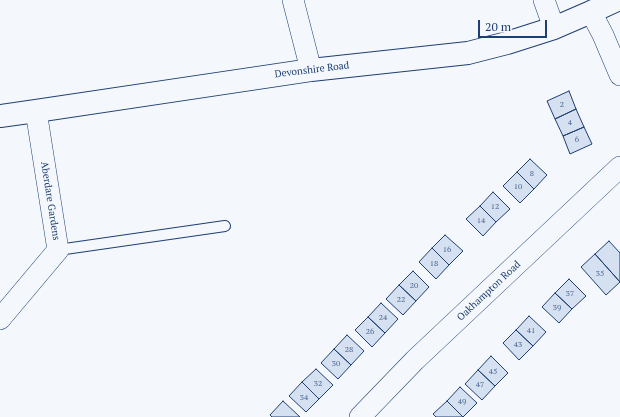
<!DOCTYPE html>
<style>
body{margin:0}
#map{position:relative;width:620px;height:417px;overflow:hidden;background:#f4f7fb;font-family:"PT Serif",serif}
canvas{display:block}
.scale{position:absolute;left:478px;top:20px;width:69px;height:18px;box-sizing:border-box;border:2px solid #1d3f73;border-top:0;padding-left:5px;font-size:12px;line-height:14px;white-space:nowrap;color:#1d3f73;-webkit-text-stroke:3px #f4f7fb;paint-order:stroke}
</style>
<div id="map">
<canvas width="620" height="417"></canvas>
<div class="scale">20 m</div>
</div>
<script>
const context = document.querySelector('canvas').getContext('2d');
context.lineJoin = 'round';
function fillPath(path, color) { context.fillStyle = color; context.fill(path, 'evenodd'); }
const poly = rows => new Path2D(rows.map(r => 'M' + r).join(''));
function strokePath(path, color, width, dash) { context.strokeStyle = color; context.lineWidth = width; context.lineCap = dash ? 'butt' : 'round'; context.setLineDash(dash || []); context.stroke(path); }
function drawText(font, color, halo, rows, align = 'center') {
  context.font = font + ' "PT Serif",serif'; context.lineWidth = 3; context.setLineDash([]); context.textBaseline = 'middle'; context.strokeStyle = halo; context.fillStyle = color; for (const [text, x, y, turn = 0] of rows) {
    context.save(); context.translate(x, y); context.rotate((+turn || 0) * Math.PI / 180); context.textAlign = isNaN(turn) ? turn : align; if (halo) context.strokeText(text, 0, 0); context.fillText(text, 0, 0); context.restore();
  }
}
const building = poly([
 [569,91,576,109,555,119,547,101,569,91],
 [576,109,584,127,563,136,555,119,576,109],
 [584,127,592,144,570,154,563,136,584,127],
 [530,159,547,175,534,189,517,172,530,159],
 [517,172,534,189,520,203,503,186,517,172],
 [493,192,510,209,496,222,480,206,493,192],
 [480,206,496,222,483,236,466,219,480,206],
 [445,235,463,251,449,265,432,248,445,235],
 [609,241,620,253,620,282,595,254,609,241],
 [432,248,449,265,436,279,419,262,432,248],
 [595,254,620,282,606,295,581,267,595,254],
 [413,271,429,287,416,301,399,285,413,271],
 [569,279,586,296,572,309,555,293,569,279],
 [399,285,416,301,403,315,386,299,399,285],
 [555,293,572,309,559,323,542,307,555,293],
 [381,303,398,319,385,333,368,317,381,303],
 [529,316,546,332,533,346,516,330,529,316],
 [368,317,385,333,372,347,355,330,368,317],
 [516,330,533,346,519,360,503,343,516,330],
 [347,335,364,351,351,365,334,349,347,335],
 [334,349,351,365,338,379,321,363,334,349],
 [491,356,508,373,495,386,478,370,491,356],
 [316,369,333,385,319,399,302,382,316,369],
 [478,370,495,386,482,400,465,384,478,370],
 [302,382,319,399,306,412,289,396,302,382],
 [460,387,477,403,463,417,447,401,460,387],
 [283,401,300,417,272,417,270,415,283,401],
 [447,401,463,417,436,417,433,414,447,401]
]);
const lane = poly([
 [58,250,225,226]
]);
const street = poly([
 [293,0,311,70],
 [544,0,554,28],
 [591,12,603,35,620,75],
 [0,319,58,250,36,111],
 [360,417,415,360,620,167]
]);
const secondary = poly([
 [0,116,36,111,311,70,468,53,507,43,554,28,591,12,617,0]
]);
const numberNames = [
 ["2",562,105],
 ["4",570,123],
 ["6",577,140],
 ["8",532,174],
 ["10",518,187],
 ["12",495,207],
 ["14",481,221],
 ["16",447,250],
 ["18",434,264],
 ["35",600,274],
 ["20",414,286],
 ["37",570,294],
 ["22",401,300],
 ["39",557,308],
 ["24",383,318],
 ["41",531,331],
 ["26",370,332],
 ["43",518,345],
 ["28",349,350],
 ["30",336,364],
 ["45",493,372],
 ["32",318,384],
 ["47",480,385],
 ["34",304,398],
 ["49",462,402]
];
const streetNames = [
 ["Devonshire Road",312,70,-7],
 ["Aberdare Gardens",50,201,81],
 ["Oakhampton Road",489,291,-43]
];
fillPath(building, '#d5e0f0');
strokePath(building, '#1d3f73', 1);
strokePath(lane, '#1d3f73', 12);
strokePath(street, '#1d3f73', 22);
strokePath(secondary, '#1d3f73', 24);
strokePath(lane, '#f4f7fb', 10);
strokePath(street, '#f4f7fb', 21);
strokePath(secondary, '#f4f7fb', 22);
drawText('8px', '#4b6792', null, numberNames);
drawText('10px', '#1d3f73', '#f4f7fb', streetNames);
</script>
